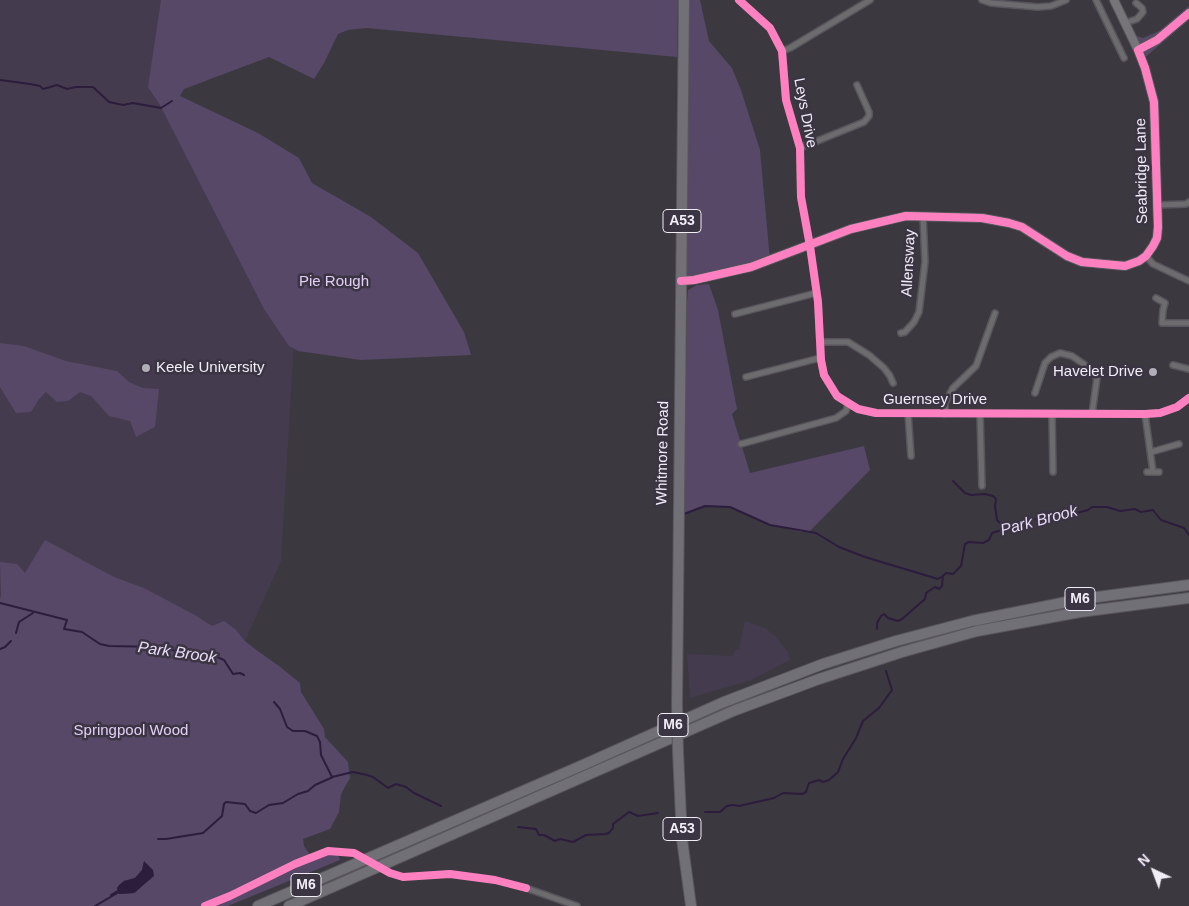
<!DOCTYPE html>
<style>
body{margin:0}
#map{position:relative;width:1189px;height:906px;overflow:hidden;background:#3b3840;font-family:Arial,sans-serif}
canvas{display:block}
.north{position:absolute;left:1129px;top:846px;width:50px;height:50px;-webkit-text-stroke:4px #3b3443;paint-order:stroke;rotate:317deg;font-size:14px;font-weight:700;line-height:20px;text-align:center;color:#f1edf7}
.north::after{content:'';display:block;margin:auto;width:18px;height:22px;background:#f1edf7;clip-path:polygon(50% 0,100% 100%,50% 72%,0 100%)}
</style>
<div id="map">
<canvas width="1189" height="906"></canvas>
<div class="north">N</div>
</div>
<script>
const context = document.querySelector('canvas').getContext('2d');
context.lineJoin = 'round';
function fillPath(path, color) { context.fillStyle = color; context.fill(path, 'evenodd'); }
const poly = rows => new Path2D(rows.map(r => 'M' + r).join(''));
function strokePath(path, color, width, dash) { context.strokeStyle = color; context.lineWidth = width; context.lineCap = dash ? 'butt' : 'round'; context.setLineDash(dash || []); context.stroke(path); }
function drawText(font, color, halo, rows, align = 'center') {
  context.font = font + ' Arial,sans-serif'; context.lineWidth = 5; context.setLineDash([]); context.textBaseline = 'middle'; context.strokeStyle = halo; context.fillStyle = color; for (const [text, x, y, turn = 0] of rows) {
    context.save(); context.translate(x, y); context.rotate((+turn || 0) * Math.PI / 180); context.textAlign = isNaN(turn) ? turn : align; if (halo) context.strokeText(text, 0, 0); context.fillText(text, 0, 0); context.restore();
  }
}
const built = poly([
 [0,0,162,0,167,101,304,175,281,561,245,641,0,624],
 [745,621,765,628,775,636,788,652,790,660,749,681,690,698,687,654,733,656,735,650,739,649]
]);
const green = poly([
 [161,0,678,0,677,57,367,28,348,30,338,34,324,63,314,79,269,57,184,89,180,96,258,133,299,158,312,183,371,217,418,253,464,332,471,355,361,360,298,351,289,346,264,309,160,105,148,87],
 [684,0,700,0,709,41,732,68,741,90,760,150,770,260,681,281],
 [1189,6,1189,20,1142,60,1132,38,1136,36,1143,38,1159,31],
 [709,284,718,310,737,409,732,414,750,473,864,446,870,470,810,531,801,532,770,525,730,507,705,506,684,514,687,301,688,290,697,285],
 [0,343,24,346,66,361,117,371,129,382,143,388,159,389,155,427,136,437,130,421,109,416,91,396,80,392,68,401,57,402,46,392,39,399,31,412,16,413,0,387],
 [45,540,114,577,144,588,195,615,212,626,224,621,235,629,245,641,255,649,279,666,300,683,301,692,324,729,325,737,348,762,350,778,341,794,339,812,330,829,303,839,304,846,310,855,329,850,337,853,340,860,228,906,0,906,0,599,1,595,0,562,17,564,25,573],
 [144,862,153,870,151,879,147,881,135,893,119,894,117,888,124,881,135,878,142,870]
]);
const water = poly([
 [144,861,153,870,154,876,134,893,119,894,117,888,119,885,124,881,135,878,142,870]
]);
const stream = poly([
 [0,80,30,84,40,86,43,89,57,85,67,89,76,87,93,87,109,102,123,105,133,103,161,108,172,101],
 [953,481,965,493,971,495,985,494,993,496,996,499,995,506,997,520,1000,523,1011,528],
 [684,514,705,506,730,507,770,525,816,533,839,547,865,557,938,579,943,576],
 [0,603,67,620,64,629,82,632,100,644,109,646,162,647,206,660,217,657,224,660,233,674,240,673,244,675],
 [877,629,877,623,881,616,884,614,888,618,898,621,902,619,925,599,926,593,935,587,939,589,942,586,943,576,946,573,953,574,961,566,965,544,969,542,983,543,989,540,992,533,1035,519,1053,515,1073,514,1088,510,1092,507,1107,507,1120,511,1135,509,1141,512,1153,510,1161,520,1184,528,1189,535],
 [16,633,19,622,33,613],
 [0,649,5,647,11,641],
 [274,702,280,709,287,727,293,731,305,731,317,736,320,742,321,755,332,777,353,772,367,775,373,777,388,788,396,784,406,787,414,793,441,806],
 [705,812,720,812,727,806,733,805,739,806,774,798,783,793,802,794,806,792,809,783,819,780,823,782,829,780,838,772,843,759,856,738,863,721,879,708,892,690,886,671],
 [518,827,536,829,539,835,544,835,555,841,560,839,573,842,586,835,605,834,609,833,613,828,613,824,629,812,638,816,658,813],
 [158,839,166,839,203,833,222,816,224,804,226,802,245,804,250,811,256,813,269,805,283,803,298,794,308,791,315,785,333,777],
 [111,895,119,890],
 [95,906,119,892]
]);
const street = poly([
 [739,0,770,28,782,51,786,100,800,148,801,197,810,246,818,302,821,360,824,375,837,396,858,409,876,413,1145,414,1160,413,1177,407,1189,398],
 [982,0,991,3,1038,7,1051,6,1066,0],
 [1096,0,1124,58],
 [1125,23,1137,19,1143,12,1142,8,1136,3],
 [782,51,790,48,870,0],
 [800,148,864,122,869,116,869,112,857,85],
 [1158,205,1186,204,1189,202],
 [1146,256,1153,264,1189,281],
 [1156,298,1165,303,1163,310,1162,323,1189,323],
 [735,314,816,293],
 [901,333,905,332,914,322,919,312,925,262,923,216],
 [820,342,848,342,869,355,884,368,890,376,893,383],
 [1173,365,1189,369],
 [746,377,820,358],
 [1035,393,1045,363,1051,357,1060,353,1072,356,1085,365,1097,378,1092,414],
 [908,413,911,456],
 [945,414,945,403,953,388,976,366,995,313],
 [980,414,982,486],
 [1052,414,1053,472],
 [1145,414,1153,472],
 [741,444,836,418,846,411,848,404],
 [1151,452,1179,444],
 [1147,472,1159,472],
 [526,888,577,906]
]);
const secondary = poly([
 [1114,0,1138,50],
 [681,281,694,280,751,267,851,229,906,216,982,218,1009,223,1022,227,1067,256,1082,262,1125,266,1139,261,1146,256,1153,246,1157,238,1158,227,1154,102,1145,68,1138,50,1157,40,1189,13]
]);
const highway = poly([
 [677,704,684,0],
 [678,752,682,839,691,906],
 [258,906,583,765,724,702,823,664,896,641,972,621,1082,599,1189,585],
 [289,906,733,711,819,679,902,652,977,631,1080,612,1189,598]
]);
const highwayBridge = poly([
 [677,704,678,752]
]);
const cycleway = poly([
 [739,0,770,28,782,51,786,100,800,148,801,197,810,246,818,302,821,360,824,375,837,396,858,409,876,413,1145,414,1160,413,1177,407,1189,398],
 [681,281,694,280,751,267,851,229,906,216,982,218,1009,223,1022,227,1067,256,1082,262,1125,266,1139,261,1146,256,1153,246,1157,238,1158,227,1154,102,1145,68,1138,50,1157,40,1189,13],
 [205,906,230,896,295,864,328,851,354,853,390,873,403,877,450,874,495,880,526,888]
]);
const markers = [
 [146,368,5,"#b1aeb7"],
 [1153,372,5,"#b1aeb7"]
];
const shields = [
 [682,221,38],
 [1080,599,30],
 [673,725,30],
 [682,829,38],
 [306,885,30]
];
const shieldNames = [
 ["A53",682,221],
 ["M6",1080,599],
 ["M6",673,725],
 ["A53",682,829],
 ["M6",306,885]
];
const streetNames = [
 ["Leys Drive",805,113,79],
 ["Seabridge Lane",1142,171,-91],
 ["Allensway",909,263,-87],
 ["Guernsey Drive",935,400],
 ["Whitmore Road",663,453,-89]
];
const parkNames = [
 ["Pie Rough",334,282],
 ["Springpool Wood",131,731]
];
const poiNames = [
 ["Keele University",156,368],
 ["Havelet Drive",1143,372,"right"]
];
const waterNames = [
 ["Park Brook",1039,521,-15],
 ["Park Brook",177,653,8]
];
fillPath(built, '#443b4e');
fillPath(green, '#574867');
fillPath(water, '#2d1d3d');
strokePath(stream, '#2d1d3d', 2);
strokePath(street, '#58565c', 8);
strokePath(secondary, '#58565c', 10);
strokePath(highway, '#58565c', 12);
strokePath(street, '#6c6b6e', 5);
strokePath(secondary, '#77757a', 8);
strokePath(highway, '#727077', 10);
strokePath(highwayBridge, '#58565c', 12, []);
strokePath(highwayBridge, '#727077', 10);
strokePath(cycleway, '#ff80c0', 8);
for (const [x, y, r, color] of markers) { const dot = new Path2D(); dot.arc(x, y, r, 0, 2 * Math.PI); context.fillStyle = color; context.fill(dot); strokePath(dot, '#3b3443', 2); }
for (const [x, y, w] of shields) { const box = new Path2D(); box.roundRect(x - w / 2, y - 11.5, w, 23, 4); context.fillStyle = '#3b3443'; context.fill(box); strokePath(box, '#f1edf7', 1); }
drawText('bold 14px', '#f1edf7', null, shieldNames);
drawText('15px', '#f1edf7', '#3b3443', streetNames);
drawText('15px', '#e2cff6', '#3b3443', parkNames);
drawText('15px', '#f1edf7', '#3b3443', poiNames, 'left');
drawText('italic 16px', '#e9dcf7', '#3b3443', waterNames);
</script>
